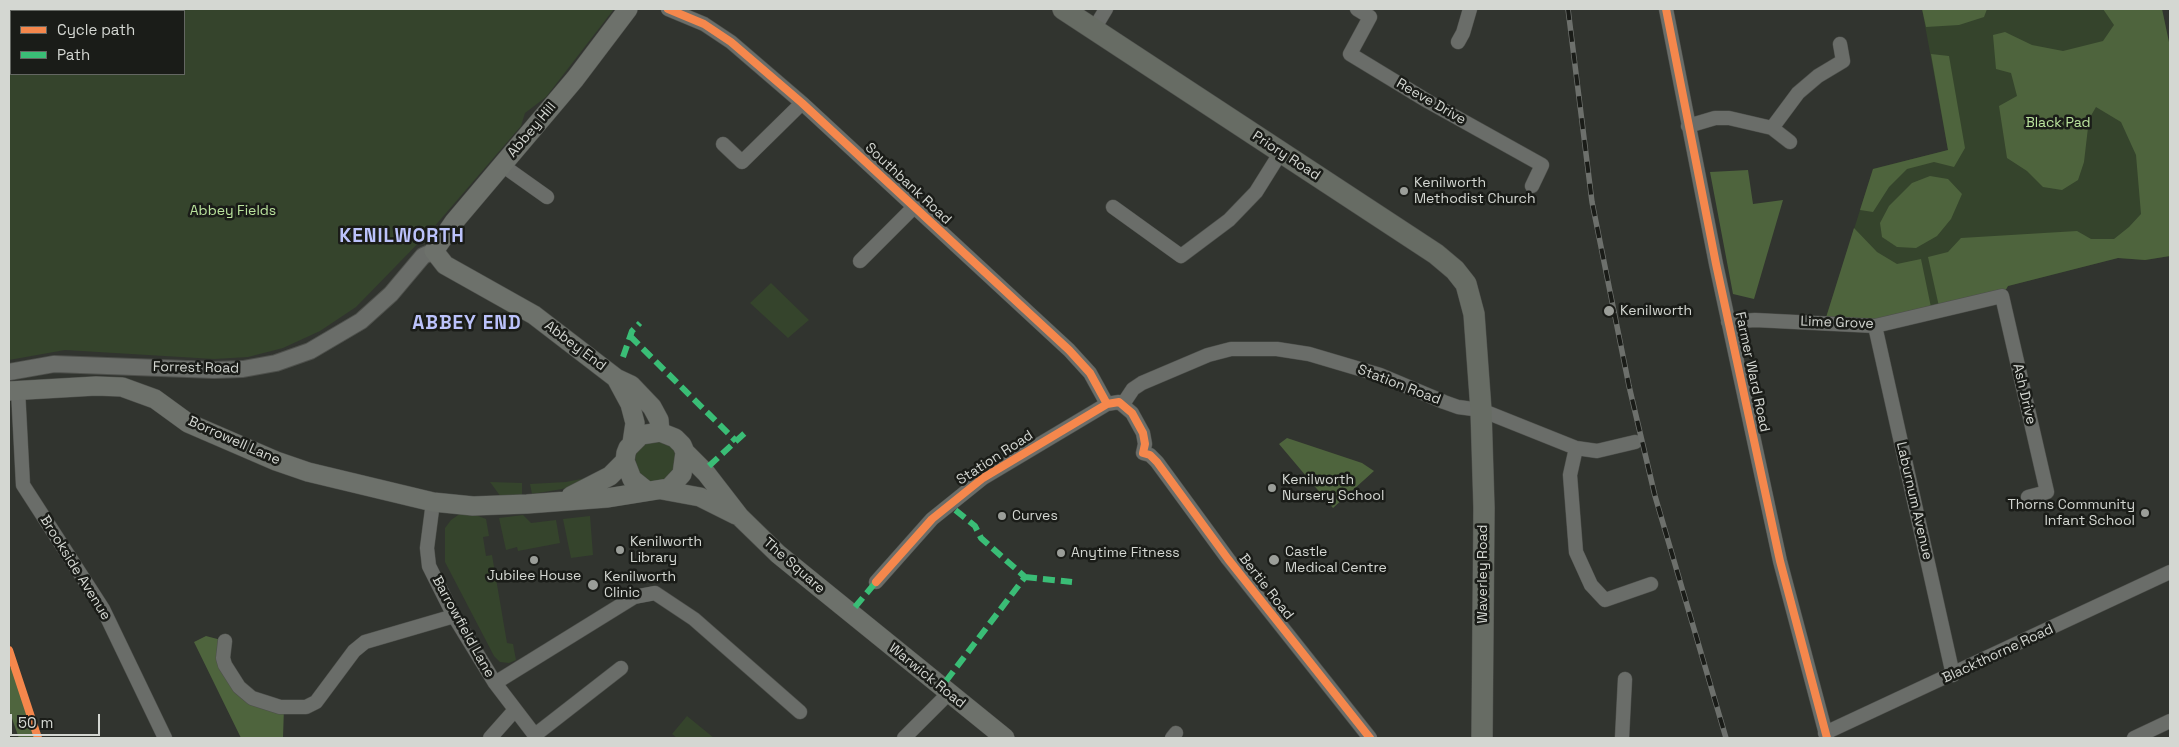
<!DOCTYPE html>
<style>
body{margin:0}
#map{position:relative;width:2179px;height:747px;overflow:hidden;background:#31342f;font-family:"Space Grotesk",sans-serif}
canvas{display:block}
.frame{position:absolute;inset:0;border:10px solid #d4d7d2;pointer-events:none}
.legend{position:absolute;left:10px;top:10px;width:175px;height:65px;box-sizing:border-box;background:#1a1c18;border:1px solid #646762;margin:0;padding:6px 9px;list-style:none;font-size:15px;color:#d4d7d2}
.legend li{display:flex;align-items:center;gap:10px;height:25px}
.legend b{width:25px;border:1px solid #646762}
.scale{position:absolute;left:10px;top:714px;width:90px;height:22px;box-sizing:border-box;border:2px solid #d4d7d2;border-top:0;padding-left:6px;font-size:15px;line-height:18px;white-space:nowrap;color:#d4d7d2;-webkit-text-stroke:4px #1a1c18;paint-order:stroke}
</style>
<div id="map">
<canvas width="2179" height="747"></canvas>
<div class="frame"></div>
<ul class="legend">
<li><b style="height:6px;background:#f5874c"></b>Cycle path</li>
<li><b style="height:6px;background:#3abd76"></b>Path</li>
</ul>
<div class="scale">50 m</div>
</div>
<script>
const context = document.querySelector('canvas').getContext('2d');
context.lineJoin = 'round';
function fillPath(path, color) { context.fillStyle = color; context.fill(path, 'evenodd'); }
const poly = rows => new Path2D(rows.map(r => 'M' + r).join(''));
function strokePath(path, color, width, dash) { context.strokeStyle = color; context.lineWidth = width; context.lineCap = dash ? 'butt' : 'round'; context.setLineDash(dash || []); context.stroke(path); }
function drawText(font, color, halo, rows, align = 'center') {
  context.font = font + ' "Space Grotesk",sans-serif'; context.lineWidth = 5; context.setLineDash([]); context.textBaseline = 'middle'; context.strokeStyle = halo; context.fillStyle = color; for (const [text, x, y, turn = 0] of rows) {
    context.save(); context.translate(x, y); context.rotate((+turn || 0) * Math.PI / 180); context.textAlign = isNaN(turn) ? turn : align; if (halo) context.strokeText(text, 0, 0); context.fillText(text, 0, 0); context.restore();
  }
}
const green = poly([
 [9,9,614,9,546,97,525,113,521,126,434,227,356,307,320,331,283,348,248,357,214,359,65,350,9,360],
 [11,11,184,11,184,74,11,74],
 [1922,9,2162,9,2170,47,2170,256,2145,260,2118,258,2008,286,2002,296,1824,324,1873,169,1948,150],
 [771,283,809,320,788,338,750,303],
 [648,440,675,444,681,469,662,483,647,481,638,472,635,458,637,452],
 [586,478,588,482,562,489,532,494,530,484,566,482],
 [490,482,522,483,522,495,501,497],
 [461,513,473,514,486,519,489,536,483,537,486,556,492,555,507,643,513,644,516,660,509,663,500,662,494,656,445,562,445,528,451,520],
 [523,515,531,523,556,520,560,543,518,551,517,547,506,550,499,518],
 [590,516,593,555,571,558,563,519],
 [687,716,714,738,677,738,672,734]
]);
const forest = poly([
 [1922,9,1987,9,1984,17,1959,25,1926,27],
 [2103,9,2162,9,2170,47,2170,256,2145,260,2118,258,2008,286,2002,296,1940,311,1928,257,1948,252,1961,238,2077,231,2091,239,2114,239,2129,227,2141,214,2136,155,2121,122,2096,107,2089,119,2084,162,2078,180,2062,190,2043,187,2027,171,2007,158,1999,106,2017,96,2011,73,1996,69,1993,35,2005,32,2032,45,2063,51,2103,41,2114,25],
 [1931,54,1949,56,1965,148,1954,167,1934,162,1907,169,1889,187,1873,212,1860,210,1873,169,1948,150],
 [1748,170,1753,204,1783,200,1754,299,1733,294,1710,172],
 [1930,176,1948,179,1962,194,1951,219,1937,236,1916,248,1897,247,1882,237,1880,223,1889,206,1912,183],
 [1854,228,1877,252,1897,264,1921,259,1932,312,1875,326,1824,324],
 [1287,438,1362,463,1374,471,1333,508,1279,444],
 [206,636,225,641,223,650,239,687,284,707,283,738,241,738,194,642]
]);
const river = poly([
 [9,678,30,738]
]);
const minor = poly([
 [668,9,704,24,731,42,802,103,1069,350,1090,373,1107,404],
 [1357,9,1370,17,1350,54,1429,102,1542,165,1532,186],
 [1666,9,1716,264,1780,561,1827,738],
 [1094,29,1106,9],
 [1458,42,1463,33,1470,9],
 [1688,126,1715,118,1729,118,1772,128,1798,93,1818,76,1843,61,1840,44],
 [1772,128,1790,142],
 [723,144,742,162,802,103],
 [502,165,547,197],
 [1113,207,1181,256,1229,220,1256,192,1281,152],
 [860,261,914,207],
 [1728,322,1755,320,1875,326,2002,296,2047,492,2028,497],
 [1875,326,1953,675],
 [18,390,23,485,103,609,165,738],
 [1123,404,1133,389,1142,383,1208,355,1231,349,1277,349,1309,354,1380,375,1444,402,1458,407,1481,410,1576,448,1597,451,1635,442],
 [1576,448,1570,475,1576,552,1591,585,1605,600,1651,584],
 [433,502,427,548,429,566,454,616,495,683,537,738],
 [876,582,932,519,983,478,1107,404,1119,402,1132,413,1143,433,1145,444,1143,453,1150,455,1157,462,1228,559,1370,738],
 [225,641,223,658,225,665,239,687,252,698,280,707,306,707,316,702,354,651,365,642,454,616],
 [495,683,634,597,655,593,694,619,800,712],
 [1825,733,2170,572],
 [535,735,621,668],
 [490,738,514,711],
 [904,738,949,693],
 [1172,738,1176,733],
 [1622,738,1625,679],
 [2134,738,2170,721]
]);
const tertiary = poly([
 [9,372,54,364,214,370,243,369,276,363,310,351,361,321,391,294,423,256,434,251]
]);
const secondary = poly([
 [628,9,575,79,454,222,434,251,445,265,534,315,616,378,631,385,652,407,659,420,660,432],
 [616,378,630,404,635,423,632,443],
 [9,391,96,386,122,387,155,399,188,423,276,461,308,472,433,502,473,506,527,504,607,498,669,488,682,474,685,452,682,445,675,438,660,432,641,435,628,448,626,453,625,461,632,479,647,491],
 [685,452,706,473,740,517,778,554,1005,738],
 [662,490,700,497,736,515],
 [571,496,610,476,625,461]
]);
const primary = poly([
 [1063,9,1436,254,1455,270,1466,284,1474,314,1481,410,1484,508,1482,738]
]);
const rail = poly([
 [1568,9,1592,202,1629,386,1655,496,1726,738]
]);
const quiet = poly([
 [630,336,736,441],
 [623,357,632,331,640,323],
 [709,466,748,430],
 [1025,577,1072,582],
 [855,607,876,582],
 [946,681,1025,577,981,538,975,526,954,509]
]);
const cycleway = poly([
 [668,9,704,24,731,42,802,103,1069,350,1090,373,1107,404],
 [1666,9,1716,264,1780,561,1827,738],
 [876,582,932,519,983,478,1107,404,1119,402,1132,413,1143,433,1145,444,1143,453,1150,455,1157,462,1228,559,1370,738],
 [9,650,38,738]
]);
const markers = [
 [1404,191,5,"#9b9e99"],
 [1609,311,6,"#9b9e99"],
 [1272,488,5,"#9b9e99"],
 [2145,513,5,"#9b9e99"],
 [1002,516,5,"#9b9e99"],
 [620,550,5,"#9b9e99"],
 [1061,553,5,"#9b9e99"],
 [534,560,5,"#9b9e99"],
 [1274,560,6,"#9b9e99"],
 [593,585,6,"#9b9e99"]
];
const streetNames = [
 ["Reeve Drive",1431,102,30],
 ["Abbey Hill",532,130,-50],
 ["Priory Road",1286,156,33],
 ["Southbank Road",908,184,43],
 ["Lime Grove",1837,323,2],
 ["Abbey End",575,346,37],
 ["Forrest Road",196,368,1],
 ["Farmer Ward Road",1752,372,78],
 ["Station Road",1399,385,21],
 ["Ash Drive",2024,394,77],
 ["Borrowell Lane",234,441,24],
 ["Station Road",995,458,-33],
 ["Laburnum Avenue",1914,501,77],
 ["The Square",794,566,41],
 ["Brookside Avenue",75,568,58],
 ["Waverley Road",1483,574,-90],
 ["Bertie Road",1266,587,52],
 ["Barrowfield Lane",463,627,61],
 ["Blackthorne Road",1998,654,-25],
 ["Warwick Road",927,676,39]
];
const parkNames = [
 ["Black Pad",2058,123],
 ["Abbey Fields",233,211]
];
const poiNames = [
 ["Kenilworth",1414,183],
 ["Methodist Church",1414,199],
 ["Kenilworth",1620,311],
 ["Kenilworth",1282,480],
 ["Nursery School",1282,496],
 ["Thorns Community",2135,505,"right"],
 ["Infant School",2135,521,"right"],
 ["Curves",1012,516],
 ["Kenilworth",630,542],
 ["Library",630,558],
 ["Castle",1285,552],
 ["Medical Centre",1285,568],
 ["Anytime Fitness",1071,553],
 ["Jubilee House",534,576,"center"],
 ["Kenilworth",604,577],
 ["Clinic",604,593]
];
const districtNames = [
 ["KENILWORTH",402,237],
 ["ABBEY END",467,324]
];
fillPath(green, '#35442c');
fillPath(forest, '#4e643d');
strokePath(river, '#4f653e', 21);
strokePath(minor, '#4e504c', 15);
strokePath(tertiary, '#4e504c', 18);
strokePath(secondary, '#4e504c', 20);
strokePath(primary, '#4e504c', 22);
strokePath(minor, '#6a6d69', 14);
strokePath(tertiary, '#6a6d69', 16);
strokePath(secondary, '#6d716b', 19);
strokePath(primary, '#676c64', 21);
strokePath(rail, '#6d706c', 5.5);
strokePath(rail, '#1a1c18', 4, [11]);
strokePath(quiet, '#3abd76', 6, [12, 6]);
strokePath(cycleway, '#f5874c', 8);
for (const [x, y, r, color] of markers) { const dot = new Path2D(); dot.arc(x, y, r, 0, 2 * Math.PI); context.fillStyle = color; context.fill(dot); strokePath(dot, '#1a1c18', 2); }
drawText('14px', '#d4d7d2', '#1a1c18', streetNames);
drawText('14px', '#bae39d', '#1a1c18', parkNames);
drawText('14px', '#d4d7d2', '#1a1c18', poiNames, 'left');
context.letterSpacing = '1px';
drawText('bold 19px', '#bbc2fb', '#1a1c18', districtNames);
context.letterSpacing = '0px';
</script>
